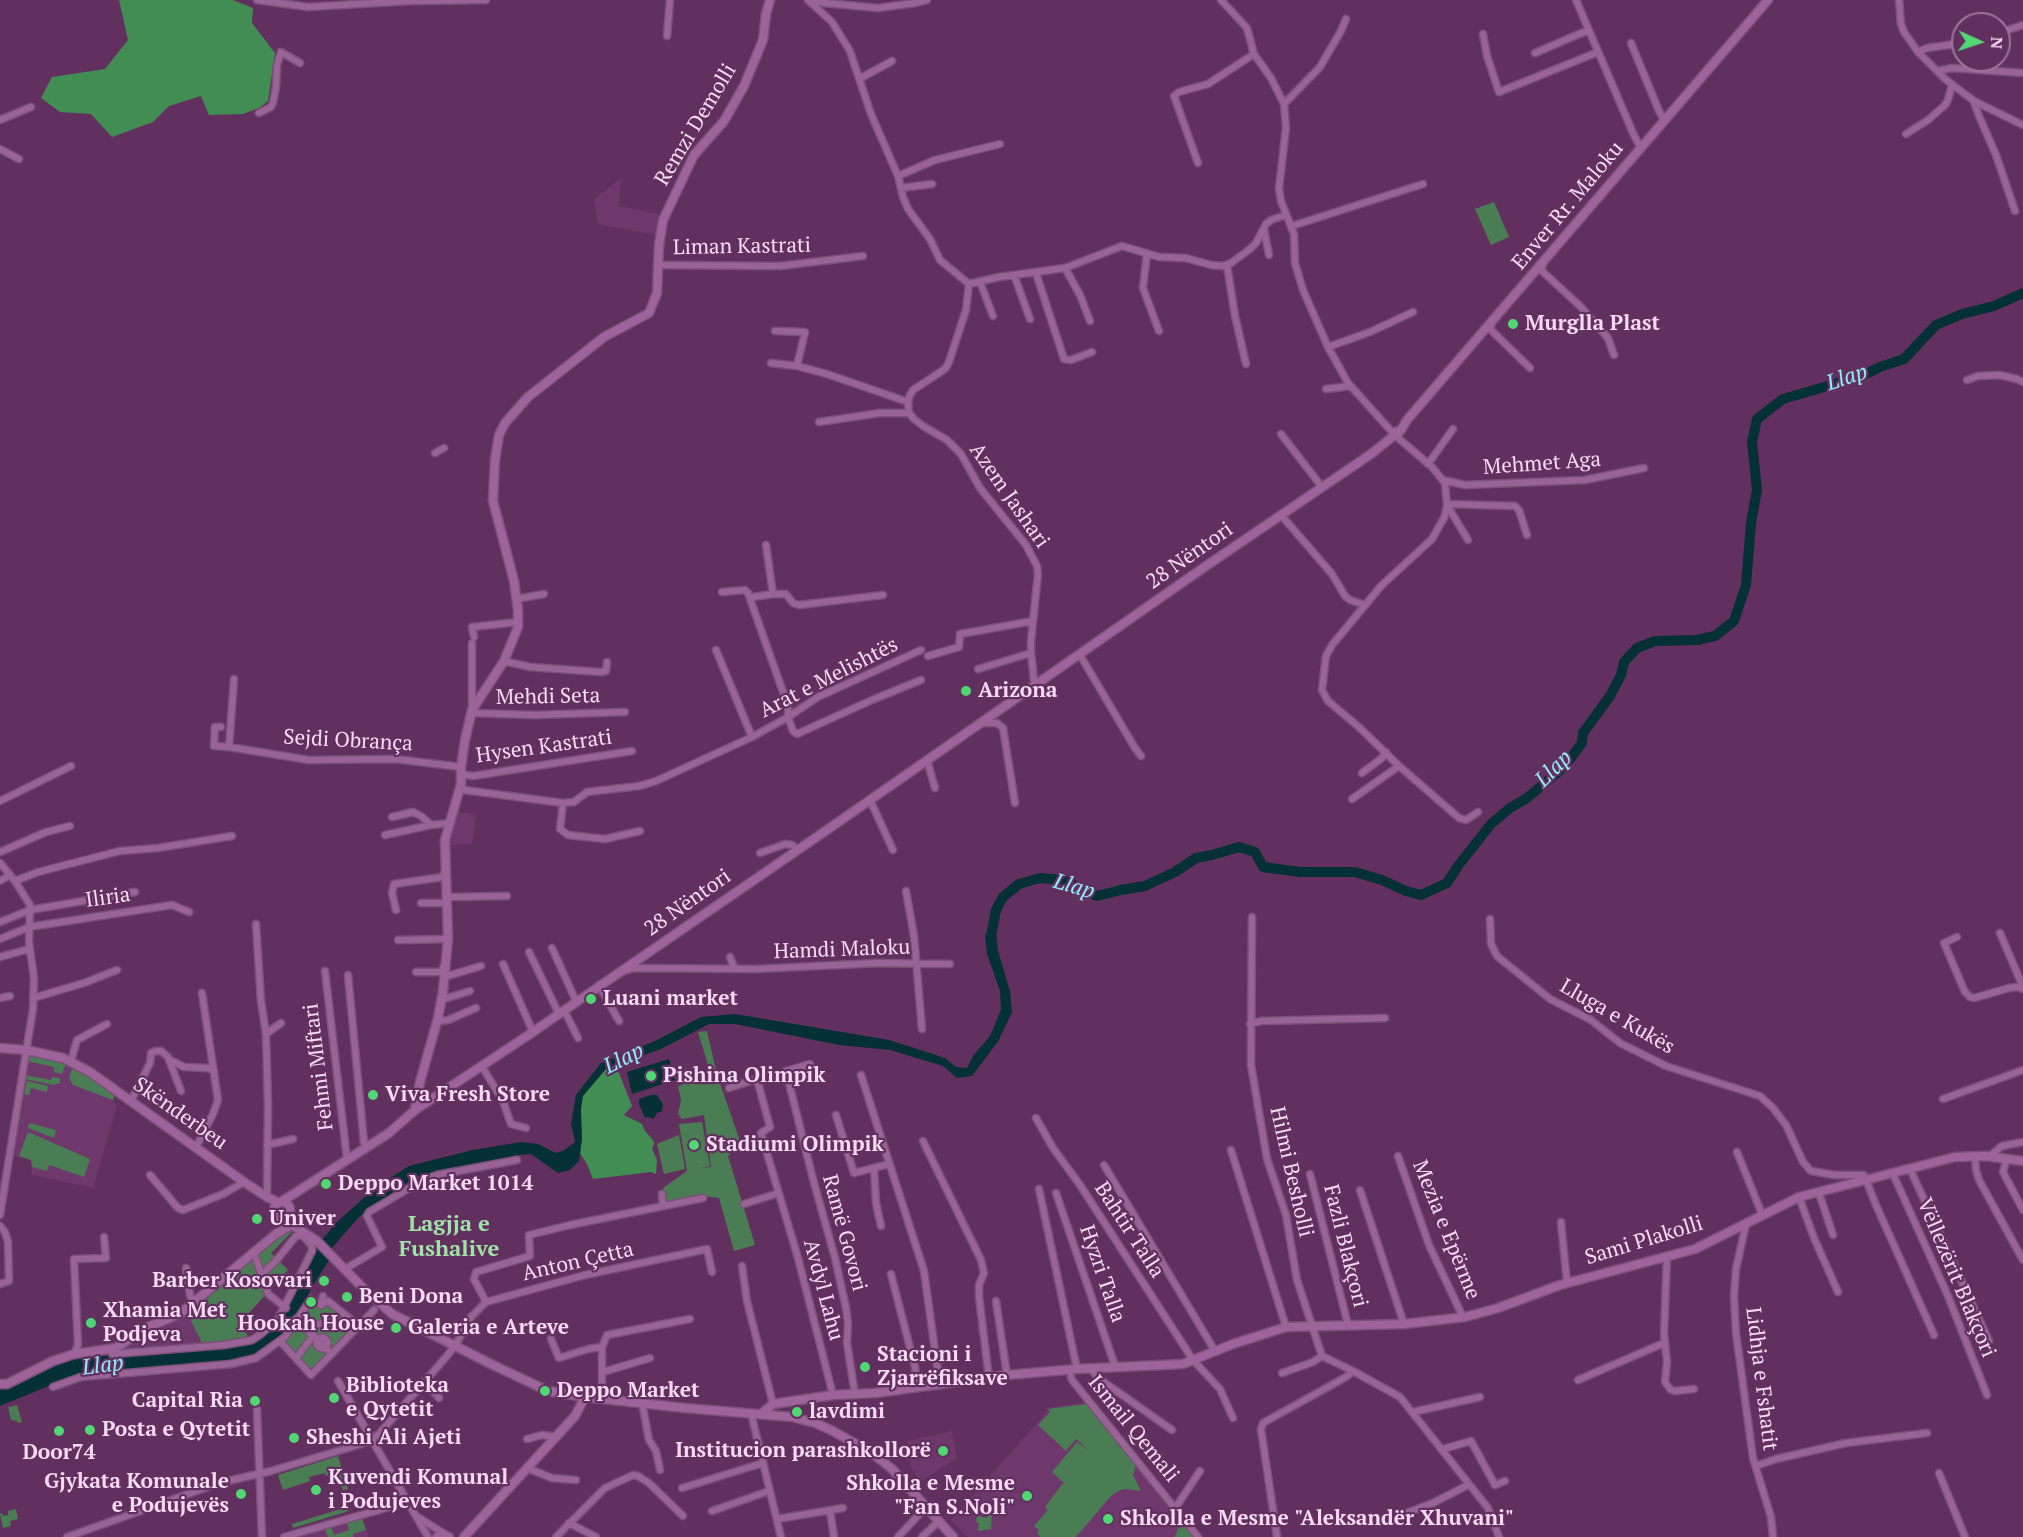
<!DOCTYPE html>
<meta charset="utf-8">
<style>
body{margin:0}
#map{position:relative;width:2023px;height:1537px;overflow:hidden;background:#62305f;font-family:"PT Serif",serif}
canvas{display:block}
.north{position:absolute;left:1951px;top:12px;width:60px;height:60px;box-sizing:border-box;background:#62305f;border:2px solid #9e749b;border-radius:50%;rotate:93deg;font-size:16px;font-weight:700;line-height:24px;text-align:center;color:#f7d9f4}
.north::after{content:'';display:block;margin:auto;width:21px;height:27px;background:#51d674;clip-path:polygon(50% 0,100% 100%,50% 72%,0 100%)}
</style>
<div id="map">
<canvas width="2023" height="1537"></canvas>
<div class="north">N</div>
</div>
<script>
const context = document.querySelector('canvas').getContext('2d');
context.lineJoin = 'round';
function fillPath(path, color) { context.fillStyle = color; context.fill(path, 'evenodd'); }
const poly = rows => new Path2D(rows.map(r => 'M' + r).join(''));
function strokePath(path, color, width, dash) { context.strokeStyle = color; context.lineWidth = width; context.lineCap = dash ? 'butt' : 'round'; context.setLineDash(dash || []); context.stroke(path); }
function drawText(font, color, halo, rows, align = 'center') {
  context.font = font + ' "PT Serif",serif'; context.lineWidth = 4.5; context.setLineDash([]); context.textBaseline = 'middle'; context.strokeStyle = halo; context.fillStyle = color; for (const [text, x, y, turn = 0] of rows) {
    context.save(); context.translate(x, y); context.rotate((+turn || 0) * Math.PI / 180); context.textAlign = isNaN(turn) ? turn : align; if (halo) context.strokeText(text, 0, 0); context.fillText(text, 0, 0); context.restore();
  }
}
const built = poly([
 [621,178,619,206,659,214,655,235,598,224,594,199],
 [458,812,476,815,472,844,448,845],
 [29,1053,75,1065,116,1091,113,1101,117,1106,93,1188,32,1175,31,1160,13,1156],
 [188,1315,203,1345,122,1350,145,1333],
 [1086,1402,1195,1537,967,1537,951,1520,1048,1411,1046,1408],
 [952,1431,957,1458,920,1482,910,1466,908,1441],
 [362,1518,369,1537,300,1537,316,1532]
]);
const green = poly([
 [1494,202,1509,237,1491,245,1475,209],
 [707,1031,717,1075,741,1144,728,1156,755,1245,734,1251,719,1198,703,1196,666,1203,663,1188,687,1171,679,1124,702,1122,710,1166,700,1168,711,1167,704,1115,682,1119,678,1114,681,1100,678,1086,711,1075,698,1032],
 [29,1053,66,1063,62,1074,54,1072,54,1067,27,1061],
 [73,1065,116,1091,113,1100,73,1085,69,1078],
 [25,1075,51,1080,52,1077,60,1078,60,1083,54,1085,25,1079],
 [27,1081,48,1086,47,1092,31,1088,29,1095,24,1094],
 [29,1123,56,1130,54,1138,28,1128],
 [28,1132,90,1159,84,1177,49,1165,47,1171,32,1167,31,1160,19,1156],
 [679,1135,685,1169,664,1174,657,1144],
 [295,1223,298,1226,271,1253,288,1270,238,1325,248,1335,242,1339,224,1344,203,1345,188,1315],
 [311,1299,321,1305,328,1301,359,1326,311,1375,301,1364,302,1351,294,1356,280,1341],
 [1086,1404,1136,1465,1133,1475,1141,1491,1126,1489,1120,1490,1111,1496,1076,1537,1040,1537,1037,1532,1039,1530,1034,1526,1048,1510,1045,1507,1063,1483,1065,1484,1052,1472,1077,1442,1088,1450,1076,1439,1066,1451,1038,1425,1050,1412,1048,1409],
 [17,1405,22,1422,18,1423,17,1421,11,1420,8,1407],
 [338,1456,348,1489,343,1490,336,1473,326,1476,325,1473,309,1477,310,1481,283,1490,278,1475],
 [347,1507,349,1511,293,1528,292,1524],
 [16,1509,18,1519,10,1521,11,1526,3,1528,0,1514,2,1513,3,1516,8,1515,8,1511],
 [992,1515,991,1529,978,1531,979,1523,977,1523,976,1519,978,1516,987,1518,987,1516],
 [362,1518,366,1530,353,1534,353,1537,328,1537,325,1529,331,1527,334,1535,349,1530,347,1523],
 [1185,1522,1196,1537,1175,1537,1178,1529]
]);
const forest = poly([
 [119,0,233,0,253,8,252,23,275,53,268,101,259,108,243,114,209,115,201,96,169,106,153,122,112,137,91,114,60,112,41,98,52,77,105,69,128,40],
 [612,1064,619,1073,632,1106,624,1115,642,1124,645,1131,653,1140,654,1144,652,1149,657,1160,656,1174,651,1172,593,1179,587,1164,580,1153,580,1096,603,1067]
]);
const water = poly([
 [996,932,998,951,1010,991,1012,1012,999,1040,972,1076,957,1078,943,1066,890,1050,839,1045,735,1024,709,1024,661,1049,606,1069,583,1096,581,1109,582,1139,579,1161,570,1170,558,1173,531,1154,518,1155,417,1176,368,1209,358,1218,331,1249,329,1260,312,1287,298,1315,285,1334,253,1357,240,1361,76,1375,0,1406,0,1389,8,1388,56,1365,77,1358,226,1347,246,1344,260,1338,277,1324,285,1313,315,1248,337,1222,375,1188,409,1166,473,1150,521,1142,538,1144,556,1153,563,1151,575,1142,571,1124,576,1095,601,1063,655,1041,701,1017,735,1014,889,1040,945,1058,956,1067,967,1068,973,1056,990,1036,1001,1010,1000,991,987,954,985,935],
 [669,1059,675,1080,632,1094,627,1072],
 [651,1095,657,1095,663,1104,662,1111,657,1113,653,1119,648,1117,645,1118,639,1104,639,1099]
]);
const river = poly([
 [992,946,991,936,996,910,1003,897,1019,884,1040,878,1064,880,1097,896,1121,890,1145,886,1175,872,1196,858,1212,855,1239,847,1255,852,1263,867,1300,872,1355,872,1382,880,1406,891,1421,895,1447,883,1458,866,1491,824,1510,808,1527,798,1557,773,1570,759,1582,743,1583,733,1610,696,1621,675,1624,662,1637,648,1655,641,1697,640,1715,636,1734,621,1746,585,1751,523,1757,490,1752,442,1757,419,1783,399,1862,376,1880,367,1904,359,1936,325,1962,314,1994,306,2023,293]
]);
const street = poly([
 [257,0,308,7,410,1,486,0],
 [808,0,832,22,850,51,871,114,898,176,903,197,908,209,930,239,940,260,969,284],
 [811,0,825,3,878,8,915,3,927,0],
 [1221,0,1247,28,1254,54,1271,78,1284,104,1286,128,1279,188,1281,201,1294,234,1295,263,1303,290,1328,347,1348,383,1392,432,1398,430],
 [1576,0,1633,133,1639,145,1644,143],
 [1899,0,1901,24,1904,32,1918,52,1945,79,1974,101,2023,125],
 [1999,33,2023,25],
 [1483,34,1487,56,1499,92,1598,52],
 [667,36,670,0],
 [1631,43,1659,111,1663,118,1667,116],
 [1918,52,1927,48,1963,43],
 [1535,53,1579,34,1588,31],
 [1938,71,1952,68,2023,73],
 [859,79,892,61],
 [1974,102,1979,116,1996,155,2015,211],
 [1284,104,1320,67,1341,31,1346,19],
 [259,113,271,107,273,103,276,87,277,65,281,52,300,63],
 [0,120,31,107],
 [1906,134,1928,120,1945,105,1948,100,1952,85],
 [0,149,19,159],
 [1198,163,1174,96,1179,92,1208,84,1254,54],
 [898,176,935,160,1000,144],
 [901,188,932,184],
 [1292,226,1423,184],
 [1264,229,1269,255],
 [1147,253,1143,288,1159,331],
 [657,265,780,266,863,256],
 [1227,265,1235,316,1246,364],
 [1543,265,1541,270,1581,307,1608,338,1614,355],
 [1065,268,1080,295,1090,321],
 [1036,273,1064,359,1071,360,1092,352],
 [1014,275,1030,319],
 [980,282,993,316],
 [969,284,966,310,949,362,945,369,913,390,909,397,908,404,909,413,914,419,923,426,947,440,961,454,980,488,1026,545,1037,566,1038,574,1031,641,1031,653,978,669],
 [969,284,999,277,1065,268,1122,246,1159,257,1186,258,1211,265,1223,266,1231,263,1250,249,1256,243,1266,224,1271,220,1286,215],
 [1492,323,1490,329,1530,368],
 [775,331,805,332,797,366],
 [1328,347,1370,332,1413,312],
 [771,363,797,366,827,374,908,402],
 [1967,380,1978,376,1999,375,2017,379,2023,382],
 [1326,389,1351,386],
 [819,422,880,413,909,413],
 [1400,433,1397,437,1432,467,1445,483,1447,504,1445,516,1432,539,1381,586,1332,645,1326,656,1322,690,1328,701,1360,728,1399,766,1459,818,1466,820,1478,812],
 [1281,434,1322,487],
 [435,453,444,448],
 [1428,464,1453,429],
 [1443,480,1465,485,1585,480,1644,468],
 [1447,504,1515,506,1519,510,1527,535],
 [1447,505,1468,540],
 [1281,515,1332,574,1345,596,1350,600,1365,605],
 [766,545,773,594],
 [722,592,745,590,748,593,788,706,788,717,793,731,797,734,872,700,921,680],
 [516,599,544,594],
 [751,601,753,597,773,594,786,594,793,603,799,605,883,595],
 [474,637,472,627,518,622],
 [472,643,472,709],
 [716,650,752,737],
 [1031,653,1034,681,1036,685],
 [1080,655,1135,748,1141,756],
 [928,656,959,647,960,634,1033,621],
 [504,661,530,667,601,672,606,671,607,662],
 [234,679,229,747,309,760,395,759,461,767],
 [472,713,534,715,625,712],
 [982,723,997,723,1003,728,1015,803],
 [221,727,215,727,214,746,229,747],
 [927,760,935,788],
 [1362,773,1382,758,1386,752],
 [461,774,473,776,632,751],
 [461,784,464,790,563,803,574,802,587,792,639,786,656,781,752,737,788,717,818,697,921,650],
 [1352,799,1399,766],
 [870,800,893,850],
 [0,801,71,766],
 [563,803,560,829,568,835,605,839,640,831],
 [392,817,413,812,421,816,431,825],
 [385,835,431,825,450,823],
 [0,852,46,832,70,826],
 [760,853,785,844,792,845,798,850],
 [0,863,15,881,30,905,29,942,34,978,33,1009,0,1215],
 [0,881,10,875],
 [15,881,38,872,120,851,158,848,232,836],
 [447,890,449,897,507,896],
 [906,891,914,936,922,1029],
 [421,903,444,903,447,906],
 [396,910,392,893,394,884,443,877,444,873],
 [1252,917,1251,1065,1267,1159,1286,1215,1297,1280,1322,1356,1353,1371,1400,1397,1488,1508,1499,1537],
 [1490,919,1491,944,1497,956,1550,999,1591,1020,1620,1043,1666,1066,1760,1096,1773,1108,1786,1125,1803,1162,1811,1171,1835,1175,1864,1175,1876,1205,1934,1335],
 [0,922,30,910,135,892],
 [256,924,261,1001,266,1034,268,1105,267,1197],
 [2000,933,2023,987],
 [1957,937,1944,943,1965,992,1970,997,1974,998,2009,988,2017,987,2023,989],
 [0,939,29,927,172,905,189,912],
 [398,940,448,939],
 [552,948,576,1001],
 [529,952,559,1014],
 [0,957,29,949],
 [730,957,734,967],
 [503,964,533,1032],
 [325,971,347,1159],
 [624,971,634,968,756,969,878,963,950,964],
 [416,972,441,972,444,966],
 [348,975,363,1132,364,1143,368,1146],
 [444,977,481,966],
 [599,985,619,1021],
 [443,994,444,999,470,991],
 [0,998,10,996],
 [33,998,84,983,117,970],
 [564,1010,578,1038],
 [438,1018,440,1021,448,1020,476,1008],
 [1250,1024,1261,1021,1385,1018],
 [266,1034,281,1023],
 [170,1060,184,1067,208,1068,214,1071],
 [71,1061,77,1040,107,1024],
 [810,1064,786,1071,813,1179,835,1258,846,1308,848,1323,847,1343,855,1395],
 [481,1065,503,1101,511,1124,526,1128],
 [861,1075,924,1271,937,1365,942,1385],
 [729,1088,757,1079,770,1127,761,1133,798,1258,833,1395],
 [1943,1099,2023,1070],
 [131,1101,150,1063,151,1053,156,1051,161,1051,168,1057,181,1091],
 [836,1115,854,1173,889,1164],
 [1036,1118,1053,1148,1080,1185,1193,1360,1220,1389,1233,1418],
 [923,1141,981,1260,984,1273,979,1285,979,1297,989,1378],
 [267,1145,293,1139],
 [196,1147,213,1114,218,1100,202,993],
 [1231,1150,1286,1327],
 [1737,1152,1762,1214],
 [1398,1156,1429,1245,1463,1317],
 [1990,1156,2002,1146,2023,1142],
 [1975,1157,1976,1170,1979,1180,2023,1260],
 [2007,1158,2003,1172,2023,1210],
 [1104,1165,1215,1351],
 [874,1168,876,1203,881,1226],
 [1910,1169,1989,1341],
 [1310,1174,1348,1325],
 [1893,1174,1948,1296,1987,1395],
 [150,1175,178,1208,183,1210,223,1194,244,1182],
 [1039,1189,1077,1369],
 [1360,1190,1404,1324],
 [1056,1193,1115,1366],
 [1819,1193,1833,1235],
 [662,1194,663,1206],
 [1799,1197,1814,1238,1838,1292],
 [744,1204,779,1193],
 [1561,1222,1567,1283],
 [1746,1224,1736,1269,1734,1296,1736,1333,1753,1458,1771,1517,1773,1537],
 [0,1226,5,1232,8,1242,9,1281,0,1284],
 [254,1253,268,1294,286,1308],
 [1667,1256,1664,1334,1667,1362,1665,1382,1670,1389,1675,1391,1694,1389],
 [742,1266,747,1301,773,1404],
 [186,1268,190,1295,193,1304],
 [345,1269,382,1247,367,1216,369,1212,418,1183,437,1175,517,1160],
 [891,1274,915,1367,917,1388],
 [996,1301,1007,1375],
 [486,1302,474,1279,476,1272,530,1256,529,1235,570,1225,703,1198],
 [321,1305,328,1301,359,1326],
 [296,1319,305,1328,329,1321,340,1323,356,1329],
 [305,1328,332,1354],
 '316.5 1343a5.5 5.5 0 1 1 11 0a5.5 5.5 0 1 1-11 0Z',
 [551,1339,559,1358,588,1349,602,1347],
 [280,1341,311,1375,374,1310],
 [74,1354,78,1345,74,1259,106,1258,104,1237],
 [112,1354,224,1345,252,1340,261,1334,278,1319,312,1251,312,1246,304,1237,300,1235,296,1236,275,1262,261,1275],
 [296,1358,314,1335],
 [1090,1368,1098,1378,1172,1430],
 [1069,1369,1072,1380,1198,1537],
 [603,1372,650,1358],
 [1282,1373,1313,1362,1322,1356],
 [1578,1380,1664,1343],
 [338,1381,428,1537],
 [425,1382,439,1398],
 [53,1387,81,1377,231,1364,256,1358,285,1337,311,1299,321,1305,323,1296],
 [602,1398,602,1347,607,1335,690,1319],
 [642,1402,649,1440,656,1451,660,1470],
 [257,1409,262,1537],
 [1413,1412,1480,1397],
 [751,1413,781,1537],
 [527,1439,542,1435,557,1437],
 [1443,1449,1471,1441,1495,1485,1505,1481],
 [1756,1466,1776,1459,1846,1443,1927,1433],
 [527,1468,552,1478,576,1480],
 [1939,1473,1965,1537],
 [682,1488,763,1463],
 [1176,1507,1200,1471],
 [712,1511,769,1491],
 [830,1511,834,1537],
 [416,1516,445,1534],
 [777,1519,843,1508],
 [1391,1519,1433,1503,1468,1485],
 [569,1523,596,1537],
 [67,1537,219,1483,271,1471,368,1442,379,1434,446,1357,455,1346,471,1317,486,1302,585,1275,707,1249,712,1272],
 [284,1537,407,1502],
 [556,1537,605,1488,633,1475,638,1476,649,1483,683,1516],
 [898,1537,927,1506],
 [922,1537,939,1521],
 [1277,1537,1261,1429,1263,1423,1346,1377,1353,1371]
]);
const secondary = poly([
 [0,1048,26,1050,63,1058,90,1072,244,1182,267,1197,279,1203],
 [415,1110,420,1082,438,1018,443,991,448,939,445,840,461,784,461,767,465,740,472,710,504,661,518,627,518,610,514,581,493,501,495,460,499,435,505,423,528,397,604,337,649,313,657,293,659,245,663,220,694,155,724,121,744,86,763,40,766,14,770,0],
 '274 1210a8 8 0 1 1 16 0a8 8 0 1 1-16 0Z',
 [281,1202,389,1133,415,1110,527,1036,837,823,1206,566,1371,454,1401,430,1407,420,1768,0],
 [281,1218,317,1241,361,1286,392,1314,493,1365,548,1391,585,1397,685,1408,792,1417,815,1423,831,1430,872,1453,892,1469,953,1537],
 [0,1384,7,1384,53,1361,74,1354,116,1348,146,1328,181,1313,276,1234,291,1225],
 [761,1414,773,1404,833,1395,875,1393,1007,1375,1077,1369,1183,1364,1233,1344,1286,1327,1404,1324,1465,1317,1498,1308,1560,1285,1695,1249,1799,1197,1955,1157,1985,1156,2023,1161],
 [437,1537,442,1535,449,1537],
 [464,1537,575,1416,585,1397]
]);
const markers = [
 [1513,324,6,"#51d674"],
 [966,691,6,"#51d674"],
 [591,999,6,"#51d674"],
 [651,1076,6,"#51d674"],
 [373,1095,6,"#51d674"],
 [694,1145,6,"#51d674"],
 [326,1184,6,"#51d674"],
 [257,1219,6,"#51d674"],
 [324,1281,6,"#51d674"],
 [347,1297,6,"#51d674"],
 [311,1302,6,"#51d674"],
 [91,1323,6,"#51d674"],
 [396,1328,6,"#51d674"],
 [865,1367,6,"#51d674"],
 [545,1391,6,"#51d674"],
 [334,1398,6,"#51d674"],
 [255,1401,6,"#51d674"],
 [797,1412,6,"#51d674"],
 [90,1430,6,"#51d674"],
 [59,1431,6,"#51d674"],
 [294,1438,6,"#51d674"],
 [943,1451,6,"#51d674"],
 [316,1490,6,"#51d674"],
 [241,1494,6,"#51d674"],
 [1027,1496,6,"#51d674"],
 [1108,1519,6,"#51d674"]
];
const streetNames = [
 ["Remzi Demolli",696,125,-59],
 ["Enver Rr. Maloku",1568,206,-50],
 ["Liman Kastrati",742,247,-1],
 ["Mehmet Aga",1542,464,-4],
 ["Azem Jashari",1009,496,55],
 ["28 Nëntori",1190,556,-35],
 ["Arat e Melishtës",829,678,-27],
 ["Mehdi Seta",548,697,-1],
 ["Sejdi Obrança",348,741,3],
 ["Hysen Kastrati",544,747,-8],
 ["Iliria",108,898,-8],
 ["28 Nëntori",688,903,-35],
 ["Hamdi Maloku",842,950,-2],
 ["Lluga e Kukës",1617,1017,30],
 ["Fehmi Miftari",319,1067,-97],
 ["Skënderbeu",180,1114,35],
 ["Hilmi Besholli",1291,1172,77],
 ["Bahtir Talla",1129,1230,57],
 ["Mezia e Epërme",1446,1230,68],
 ["Ramë Govori",844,1233,75],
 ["Sami Plakolli",1644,1241,-17],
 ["Fazli Blakçori",1345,1246,76],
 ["Anton Çetta",578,1262,-13],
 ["Hyzri Talla",1102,1274,71],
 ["Vëllezërit Blakçori",1956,1278,67],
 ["Avdyl Lahu",823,1290,75],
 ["Lidhja e Fshatit",1761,1379,83],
 ["Ismail Qemali",1133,1429,51]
];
const poiNames = [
 ["Murglla Plast",1525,324],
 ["Arizona",978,691],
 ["Luani market",603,999],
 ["Pishina Olimpik",663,1076],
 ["Viva Fresh Store",385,1095],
 ["Stadiumi Olimpik",706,1145],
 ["Deppo Market 1014",338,1184],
 ["Univer",269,1219],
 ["Barber Kosovari",312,1281,"right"],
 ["Beni Dona",359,1297],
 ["Xhamia Met",103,1311],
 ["Podjeva",103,1335],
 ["Hookah House",311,1324,"center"],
 ["Galeria e Arteve",408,1328],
 ["Stacioni i",877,1355],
 ["Zjarrëfiksave",877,1379],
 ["Biblioteka",346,1386],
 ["e Qytetit",346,1410],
 ["Deppo Market",557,1391],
 ["Capital Ria",243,1401,"right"],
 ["lavdimi",809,1412],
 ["Posta e Qytetit",102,1430],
 ["Sheshi Ali Ajeti",306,1438],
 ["Institucion parashkollorë",931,1451,"right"],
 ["Door74",59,1453,"center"],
 ["Kuvendi Komunal",328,1478],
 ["i Podujeves",328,1502],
 ["Gjykata Komunale",229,1482,"right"],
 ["e Podujevës",229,1506,"right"],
 ["Shkolla e Mesme",1015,1484,"right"],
 ["\"Fan S.Noli\"",1015,1508,"right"],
 ["Shkolla e Mesme \"Aleksandër Xhuvani\"",1120,1519]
];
const waterNames = [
 ["Llap",1847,378,-18],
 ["Llap",1554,769,-45],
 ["Llap",1074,887,16],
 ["Llap",624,1059,-27],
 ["Llap",103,1366,-7]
];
const neighbourhoodNames = [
 ["Lagjja e",449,1225],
 ["Fushalive",449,1250]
];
fillPath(built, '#6f386d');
fillPath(green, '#4a7d53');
fillPath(forest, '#428d53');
fillPath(water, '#043036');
strokePath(river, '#043036', 10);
strokePath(street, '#7a5078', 9);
strokePath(secondary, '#7a5078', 11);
strokePath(street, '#996495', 6);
strokePath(secondary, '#9e639a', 8);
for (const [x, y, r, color] of markers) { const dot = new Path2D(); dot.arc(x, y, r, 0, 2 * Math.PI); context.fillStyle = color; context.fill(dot); strokePath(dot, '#62305f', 2); }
drawText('21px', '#f7d9f4', '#62305f', streetNames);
drawText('bold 21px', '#f7d9f4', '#62305f', poiNames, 'left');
drawText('italic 22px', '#92ebf9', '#62305f', waterNames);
drawText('bold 22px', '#a1e2ab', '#62305f', neighbourhoodNames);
</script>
